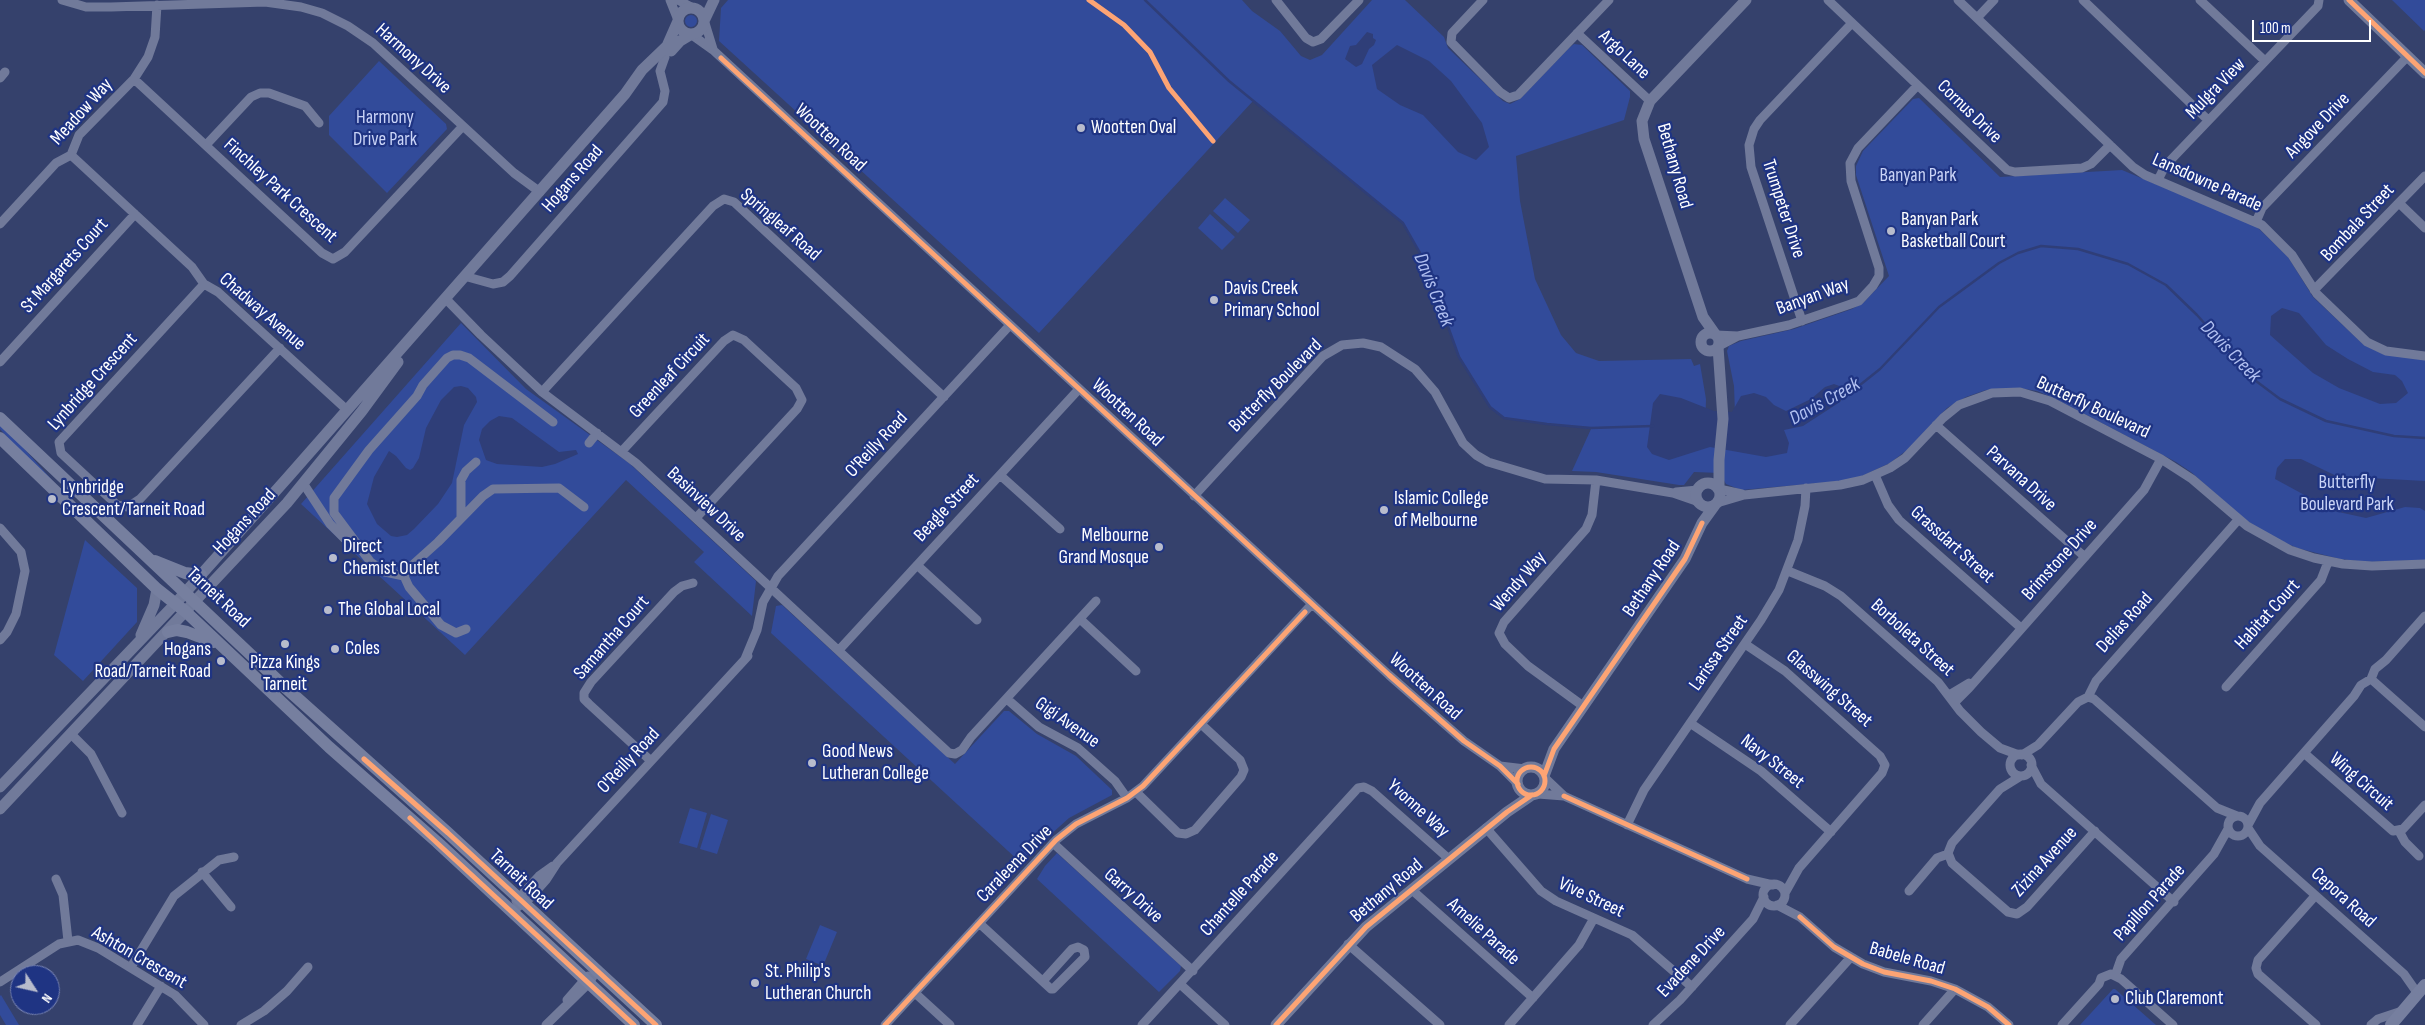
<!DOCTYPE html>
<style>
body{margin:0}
#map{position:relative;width:2425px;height:1025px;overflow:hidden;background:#35416c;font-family:"Sofia Sans Condensed",sans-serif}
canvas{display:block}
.north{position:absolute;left:10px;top:965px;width:50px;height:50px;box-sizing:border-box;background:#1f3483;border:1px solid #7985b5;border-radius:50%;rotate:125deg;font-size:14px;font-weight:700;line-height:20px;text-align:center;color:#fff}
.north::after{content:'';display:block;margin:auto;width:18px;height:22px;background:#b8bccc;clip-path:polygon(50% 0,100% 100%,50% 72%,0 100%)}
.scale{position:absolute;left:2252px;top:20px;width:119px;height:22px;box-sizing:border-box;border:2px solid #fff;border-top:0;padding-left:6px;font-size:15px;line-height:18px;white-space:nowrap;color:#fff;-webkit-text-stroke:4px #1f3483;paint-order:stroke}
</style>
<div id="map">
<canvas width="2425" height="1025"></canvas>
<div class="north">N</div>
<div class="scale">100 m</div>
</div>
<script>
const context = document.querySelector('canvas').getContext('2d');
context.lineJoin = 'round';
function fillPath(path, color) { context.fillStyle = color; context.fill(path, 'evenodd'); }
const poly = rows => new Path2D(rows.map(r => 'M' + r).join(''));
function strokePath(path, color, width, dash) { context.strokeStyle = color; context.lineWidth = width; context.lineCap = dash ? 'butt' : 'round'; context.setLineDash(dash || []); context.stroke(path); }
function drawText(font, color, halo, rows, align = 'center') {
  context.font = font + ' "Sofia Sans Condensed",sans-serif'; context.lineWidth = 4.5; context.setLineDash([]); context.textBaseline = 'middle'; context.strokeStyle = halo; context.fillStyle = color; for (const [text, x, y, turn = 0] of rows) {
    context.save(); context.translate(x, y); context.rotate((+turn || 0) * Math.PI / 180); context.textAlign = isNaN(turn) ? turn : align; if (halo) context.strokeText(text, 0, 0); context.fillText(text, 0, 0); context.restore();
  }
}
const green = poly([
 [728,0,1242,0,1252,11,1280,31,1301,56,1310,60,1322,55,1372,0,1405,0,1444,37,1448,48,1503,101,1510,104,1520,99,1569,48,1574,44,1582,45,1630,91,1630,97,1624,120,1516,156,1520,201,1535,279,1561,335,1576,353,1599,361,1691,359,1694,366,1700,364,1706,399,1705,430,1735,413,1734,386,1727,351,1729,346,1741,341,1794,329,1852,309,1863,303,1889,276,1856,175,1856,166,1863,151,1913,99,1919,98,2000,177,2122,170,2256,226,2288,257,2313,297,2364,345,2383,354,2425,360,2425,560,2367,562,2340,559,2297,548,2271,536,2244,519,2191,472,2176,462,2054,398,2037,391,2019,388,1986,390,1966,397,1947,408,1907,450,1890,463,1862,476,1843,481,1741,490,1726,484,1720,473,1694,472,1684,485,1679,485,1596,472,1572,471,1591,429,1504,418,1490,407,1459,357,1424,260,1403,223,1253,101,1039,333,719,41,721,8],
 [2392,0,2425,0,2425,30,2424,31],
 '685 21a6 6 0 1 1 12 0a6 6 0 1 1-12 0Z',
 [379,61,446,124,447,129,387,193,329,135,329,116],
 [1225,198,1250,220,1238,233,1213,211],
 [1210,214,1235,237,1222,250,1198,228],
 [461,323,526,389,629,463,756,581,752,616,694,562,704,552,626,480,465,655,301,504],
 [0,424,12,435,52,480,37,470,0,429],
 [85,540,137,588,137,622,83,681,54,655],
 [782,605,955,764,1004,711,1009,711,1037,734,1076,756,1112,790,1112,795,1069,818,1020,862,771,633,776,606],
 [690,808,707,813,697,848,679,843],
 [711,814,728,820,717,854,700,849],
 [1057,853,1181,966,1180,971,1159,992,1037,879,1045,866],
 [820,925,837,932,823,966,806,959],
 [2113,989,2115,989,2156,1025,2080,1025],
 [0,996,1,995,19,1025,6,1025,0,1015]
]);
const water = poly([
 [1367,32,1373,34,1373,38,1376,40,1374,45,1369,49,1362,64,1356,67,1345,59,1350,46,1356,45],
 [1397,45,1429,61,1451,81,1482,123,1489,147,1476,160,1458,152,1423,115,1400,105,1377,89,1372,65],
 [2282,308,2299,313,2326,345,2348,359,2373,372,2395,375,2402,381,2408,393,2396,403,2380,404,2339,388,2313,373,2270,335,2271,316],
 [1834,384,1842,387,1845,394,1840,402,1803,426,1784,430,1789,443,1787,453,1766,457,1710,447,1669,460,1652,454,1647,447,1653,403,1660,394,1681,398,1714,411,1732,412,1741,396,1754,393,1766,397,1774,405,1786,411,1811,399,1825,387],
 [461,386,468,388,476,397,477,402,464,425,452,483,438,504,414,529,407,535,397,537,391,536,377,524,367,504,374,477,389,451,396,456,406,468,410,470,413,468,419,458,426,428,441,400,454,387],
 [499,416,512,418,559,452,576,450,578,454,555,464,542,467,497,464,486,460,479,440,482,429,490,421],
 [2285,459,2301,459,2347,481,2370,478,2425,481,2425,511,2420,508,2405,507,2366,518,2334,511,2275,479,2277,468]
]);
const stream = poly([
 [1145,0,1229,81,1403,223,1424,260,1459,357,1490,407,1504,418,1547,424,1591,428,1653,426],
 [1842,396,1860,385,1880,369,1939,307,1999,263,2018,253,2041,246,2078,249,2128,264,2166,285,2197,315,2256,381,2280,399,2326,421,2394,436,2425,438]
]);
const minor = poly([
 [62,0,86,7,111,7,265,2,301,7,322,13,348,26,373,43,514,173,540,192],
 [670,0,678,20],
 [678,0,693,8],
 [1276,0,1306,38,1313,42,1321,39,1359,0],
 [1483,0,1452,33,1451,42,1500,92,1509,98,1518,95,1609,0],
 [1828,0,2007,170,2015,172,2082,168,2091,164,2110,145],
 [1958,0,2133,167,2145,175,2262,225,2292,255,2317,294,2367,342,2386,351,2425,356],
 [2083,0,2208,120],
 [2200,0,2265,61],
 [1977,18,1994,0],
 [705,23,713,49],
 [1577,33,1650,101],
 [692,35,713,50,1389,675,1464,741,1500,766,1518,784],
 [0,78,5,72],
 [134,79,322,253,333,259,345,252,463,126],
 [206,145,251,97,260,93,269,93,305,106,319,123],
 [71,155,192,267,204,284,218,292,347,410],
 [2158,180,2165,166,2318,6,2319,0],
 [2399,203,2425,228],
 [2256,222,2262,208,2408,56],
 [0,224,56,163,71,155,79,135,134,79,148,57,155,37,157,5],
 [464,276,493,284,503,282,510,276,663,102,665,91,660,71,665,57],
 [204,284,59,442,61,453,117,505,128,507,140,499,280,348],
 [2314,290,2425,176],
 [445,298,481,335,542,392,636,463,949,753,955,754,962,750,971,737,1096,601],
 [1802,321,1751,167,1749,145,1754,129,1760,120,1852,23],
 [1716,335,1738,336],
 [1719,346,1738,336,1789,325,1848,305,1859,301,1873,286,1879,276,1879,268,1851,181,1850,163,1858,148,1917,86],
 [0,362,135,214],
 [542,392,713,206,724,199,734,202,944,397],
 [1936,425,2085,557],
 [589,443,597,433],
 [622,451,724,341,733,335,744,340,796,388,802,400,797,409,696,518],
 [1000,475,1060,529],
 [1875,475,1888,505,1899,520,2021,628],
 [303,483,330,524,355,549],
 [1719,489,1742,494],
 [1676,492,1698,490],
 [1194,496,1323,356,1342,345,1363,343,1381,347,1415,369,1435,392,1463,443,1476,455,1488,462,1545,479,1596,480,1673,493,1699,502],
 [1717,503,1744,495,1840,485,1863,480,1890,468,1905,458,1943,418,1959,405,1992,393,2020,392,2050,401,2161,459,2192,479,2247,526,2290,550,2314,558,2343,564,2372,566,2425,564],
 [461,517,461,480,466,471,476,462],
 [0,528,21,552,25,571,16,614,7,632,0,640],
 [369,561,385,572,404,576],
 [372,564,334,513,334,498,369,450,417,396,423,385,447,358,453,355,460,355,469,358,553,422],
 [917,565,977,620],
 [1788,571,1825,586,1841,596,1938,682,1960,711,1981,732,2000,748,2019,755],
 [1080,619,1136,671],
 [466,629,456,633,441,625,409,587,404,576,408,569,438,542,483,496,493,489,559,488,584,507],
 [1745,644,1785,671,1880,756,1885,765,1882,773,1799,868,1785,893],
 [839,650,1079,389],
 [745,659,757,630,763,602,778,576,1010,325],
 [2371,679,2425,727],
 [2226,687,2321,580,2328,562],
 [1949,695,1969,683],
 [2088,697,2094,699,2217,808,2237,816],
 [1007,699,1039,727,1078,748,1115,781,1127,798],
 [1954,703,1969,688,2144,490,2161,459],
 [1583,706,1528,666,1505,644,1499,633,1504,622,1586,529,1592,515,1596,480],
 [1690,723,1761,771,1831,832],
 [71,734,91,754,122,813],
 [2304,753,2393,831,2403,829,2425,805],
 '2010 765a11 11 0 1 1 22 0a11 11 0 1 1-22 0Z',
 [2022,755,2038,745,2078,702,2088,697,2096,681,2238,520],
 [651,761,589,704,584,699,584,693,591,682,674,592,682,586,693,583],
 [2031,765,2041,784,2174,902],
 [1500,766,1525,769],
 [2021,776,2000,789,1952,843,1948,853,1952,863,2008,912,2017,914,2027,907,2095,831],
 [1545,778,1564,796],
 [1136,792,1178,833,1186,834,1195,830,1241,777,1244,770,1240,760,1201,724],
 [1538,794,1564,796,1747,879,1773,885],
 '2228 826a10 10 0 1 1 20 0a10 10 0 1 1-20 0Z',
 [1627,825,1644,790,1761,620,1779,590,1798,540,1805,506,1806,488],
 [2248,825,2260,803,2354,696,2361,685,2371,679,2375,669,2386,660,2425,616],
 [1486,828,1541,891,1556,901,1632,935,1692,987],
 [2248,828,2260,846,2404,974,2418,994],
 [2399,831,2405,842,2419,856],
 [1053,843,1193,971],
 [202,872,231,907],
 [56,879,63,895,68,941],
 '1763 895a11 11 0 1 1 22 0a11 11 0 1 1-22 0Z',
 [1412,890,1533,998],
 [1909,891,1937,858,1948,854],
 [2315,896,2258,960,2256,968,2258,974,2316,1025],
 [516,901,539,876,553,866],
 [1777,905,1800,917,1834,947,1863,964,1884,972,1931,981,1955,989,1988,1007,2009,1025],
 [512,911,529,899,546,880,557,863,748,656],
 [979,923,1051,989,1053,989,1085,957,1084,950,1078,947,1072,949,1043,981],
 [1348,944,1440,1025],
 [131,967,174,896,219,860,234,857],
 [2115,976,2121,959,2214,854,2228,829],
 [0,982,59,944,78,940,98,948,175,995,204,1025],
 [1180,984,1225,1025],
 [915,993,950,1025],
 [567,1000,588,976],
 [137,1025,161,986],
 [241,1025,264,1011,287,991,308,967],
 [546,1025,589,983,597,970],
 [885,1025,1056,840,1076,824,1127,798,1143,786,1312,604],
 [1142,1025,1358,788,1364,787,1372,791,1449,859],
 [1509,1025,1579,945,1594,918],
 [1653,1025,1680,1000,1753,919,1764,897],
 [1790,1025,1851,957],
 [1923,1025,1955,989],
 [2062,1025,2099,984,2101,978,2111,974,2121,979,2173,1025],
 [2371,1025,2378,1019,2402,1011]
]);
const tertiary = poly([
 [2349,0,2425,73],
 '678 21a13 13 0 1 1 26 0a13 13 0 1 1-26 0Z',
 [705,19,714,0],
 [671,51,680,41,690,35],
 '1701 342a9 9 0 1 1 18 0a9 9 0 1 1-18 0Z',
 [1715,334,1703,317,1644,139,1642,121,1650,101,1746,0],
 [1718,347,1723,419,1719,460,1719,488],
 '1696 495a12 12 0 1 1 24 0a12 12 0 1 1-24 0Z',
 [141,635,154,605,157,589],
 '1517 781a14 14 0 1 1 28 0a14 14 0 1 1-28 0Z',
 [1544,776,1554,749,1685,559,1702,523,1715,505],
 [0,787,175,604,289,476,625,94,642,70,667,46,678,21],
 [0,809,287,503,362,411,398,362],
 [1276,1025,1366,927,1507,812,1532,795]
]);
const secondary = poly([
 [0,418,286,688,448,833,656,1025],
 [0,438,157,589,186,612,329,747,437,842,634,1025],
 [155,561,185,573,201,575],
 [168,632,177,630,187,632,213,642],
 [2391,1025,2425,985]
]);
const cycleway = poly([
 [1089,0,1124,25,1150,52,1169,88,1213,141],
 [2349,0,2425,73],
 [721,58,1389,675,1464,741,1500,766,1518,784],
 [364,759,448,833,656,1025],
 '1517 781a14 14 0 1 1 28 0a14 14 0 1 1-28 0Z',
 [1544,776,1554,749,1685,559,1702,523],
 [1564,796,1747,879],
 [410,818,634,1025],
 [1800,917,1834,947,1863,964,1884,972,1931,981,1955,989,1988,1007,2009,1025],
 [885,1025,1056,840,1076,824,1127,798,1143,786,1305,612],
 [1276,1025,1366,927,1507,812,1532,795]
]);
const markers = [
 [1081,128,5,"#b8bccc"],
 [1891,231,5,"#b8bccc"],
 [1214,300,5,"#b8bccc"],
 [52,499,5,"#b8bccc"],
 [1384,510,5,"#b8bccc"],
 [1159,547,5,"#b8bccc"],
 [333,558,5,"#b8bccc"],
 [328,610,5,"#b8bccc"],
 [285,644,5,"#b8bccc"],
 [335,649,5,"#b8bccc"],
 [221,661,5,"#b8bccc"],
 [812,763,5,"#b8bccc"],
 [755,983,5,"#b8bccc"],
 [2115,999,5,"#b8bccc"]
];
const streetNames = [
 ["Argo Lane",1624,55,43],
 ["Harmony Drive",413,59,42],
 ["Mulgra View",2216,89,-46],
 ["Meadow Way",82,112,-48],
 ["Cornus Drive",1969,112,44],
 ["Angove Drive",2318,126,-46],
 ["Wootten Road",830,138,43],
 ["Bethany Road",1674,166,74],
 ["Hogans Road",573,179,-49],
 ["Lansdowne Parade",2207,183,24],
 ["Finchley Park Crescent",280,191,42],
 ["Trumpeter Drive",1783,209,72],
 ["Bombala Street",2358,223,-47],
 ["Springleaf Road",780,225,41],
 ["St Margarets Court",65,266,-48],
 ["Banyan Way",1813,297,-20],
 ["Chadway Avenue",262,312,41],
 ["Greenleaf Circuit",670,376,-47],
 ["Lynbridge Crescent",93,382,-48],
 ["Butterfly Boulevard",1276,386,-45],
 ["Butterfly Boulevard",2093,408,25],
 ["Wootten Road",1127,413,43],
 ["O'Reilly Road",877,445,-47],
 ["Parvana Drive",2021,479,42],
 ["Basinview Drive",706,505,43],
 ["Beagle Street",947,508,-47],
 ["Hogans Road",245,522,-47],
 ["Grassdart Street",1952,545,42],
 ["Brimstone Drive",2060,560,-48],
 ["Bethany Road",1652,579,-56],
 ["Wendy Way",1519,582,-49],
 ["Tarneit Road",218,598,43],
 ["Habitat Court",2268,615,-48],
 ["Delias Road",2125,623,-48],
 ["Samantha Court",612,638,-49],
 ["Borboleta Street",1912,638,42],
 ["Larissa Street",1719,653,-55],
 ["Wootten Road",1425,687,42],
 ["Glasswing Street",1829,689,41],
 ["Gigi Avenue",1067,723,35],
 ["O'Reilly Road",629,761,-47],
 ["Navy Street",1772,762,38],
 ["Wing Circuit",2361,782,41],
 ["Yvonne Way",1418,809,42],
 ["Zizina Avenue",2045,862,-48],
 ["Caraleena Drive",1015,864,-46],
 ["Tarneit Road",521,880,43],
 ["Bethany Road",1387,891,-40],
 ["Chantelle Parade",1240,894,-48],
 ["Garry Drive",1133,896,42],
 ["Vive Street",1591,898,25],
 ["Cepora Road",2343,898,42],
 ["Papillon Parade",2150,903,-48],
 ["Amelie Parade",1483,932,42],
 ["Ashton Crescent",139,958,30],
 ["Babele Road",1907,959,16],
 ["Evadene Drive",1692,962,-47]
];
const parkNames = [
 ["Harmony",385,118],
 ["Drive Park",385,140],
 ["Banyan Park",1918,176],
 ["Butterfly",2347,483],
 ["Boulevard Park",2347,505]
];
const poiNames = [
 ["Wootten Oval",1091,128],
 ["Banyan Park",1901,220],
 ["Basketball Court",1901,242],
 ["Davis Creek",1224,289],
 ["Primary School",1224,311],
 ["Lynbridge",62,488],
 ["Crescent/Tarneit Road",62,510],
 ["Islamic College",1394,499],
 ["of Melbourne",1394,521],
 ["Melbourne",1149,536,"right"],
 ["Grand Mosque",1149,558,"right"],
 ["Direct",343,547],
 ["Chemist Outlet",343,569],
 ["The Global Local",338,610],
 ["Coles",345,649],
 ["Hogans",211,650,"right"],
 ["Road/Tarneit Road",211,672,"right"],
 ["Pizza Kings",285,663,"center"],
 ["Tarneit",285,685,"center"],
 ["Good News",822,752],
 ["Lutheran College",822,774],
 ["St. Philip's",765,972],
 ["Lutheran Church",765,994],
 ["Club Claremont",2125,999]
];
const waterNames = [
 ["Davis Creek",1433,290,68],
 ["Davis Creek",2230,352,46],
 ["Davis Creek",1825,402,-29]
];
fillPath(green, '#324b9a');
fillPath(water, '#2f3e78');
strokePath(stream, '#2f3e78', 2.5);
strokePath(minor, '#717a9a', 9);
strokePath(tertiary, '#717a9a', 11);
strokePath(secondary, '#767f9f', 12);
strokePath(cycleway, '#fda474', 5);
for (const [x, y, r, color] of markers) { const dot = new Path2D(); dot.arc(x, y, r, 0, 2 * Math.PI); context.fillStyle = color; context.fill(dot); strokePath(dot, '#1f3483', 2); }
drawText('19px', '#fff', '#1f3483', streetNames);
drawText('19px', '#cad4f7', '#1f3483', parkNames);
drawText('19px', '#fff', '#1f3483', poiNames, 'left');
drawText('italic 20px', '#b1c0f1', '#1f3483', waterNames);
</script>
